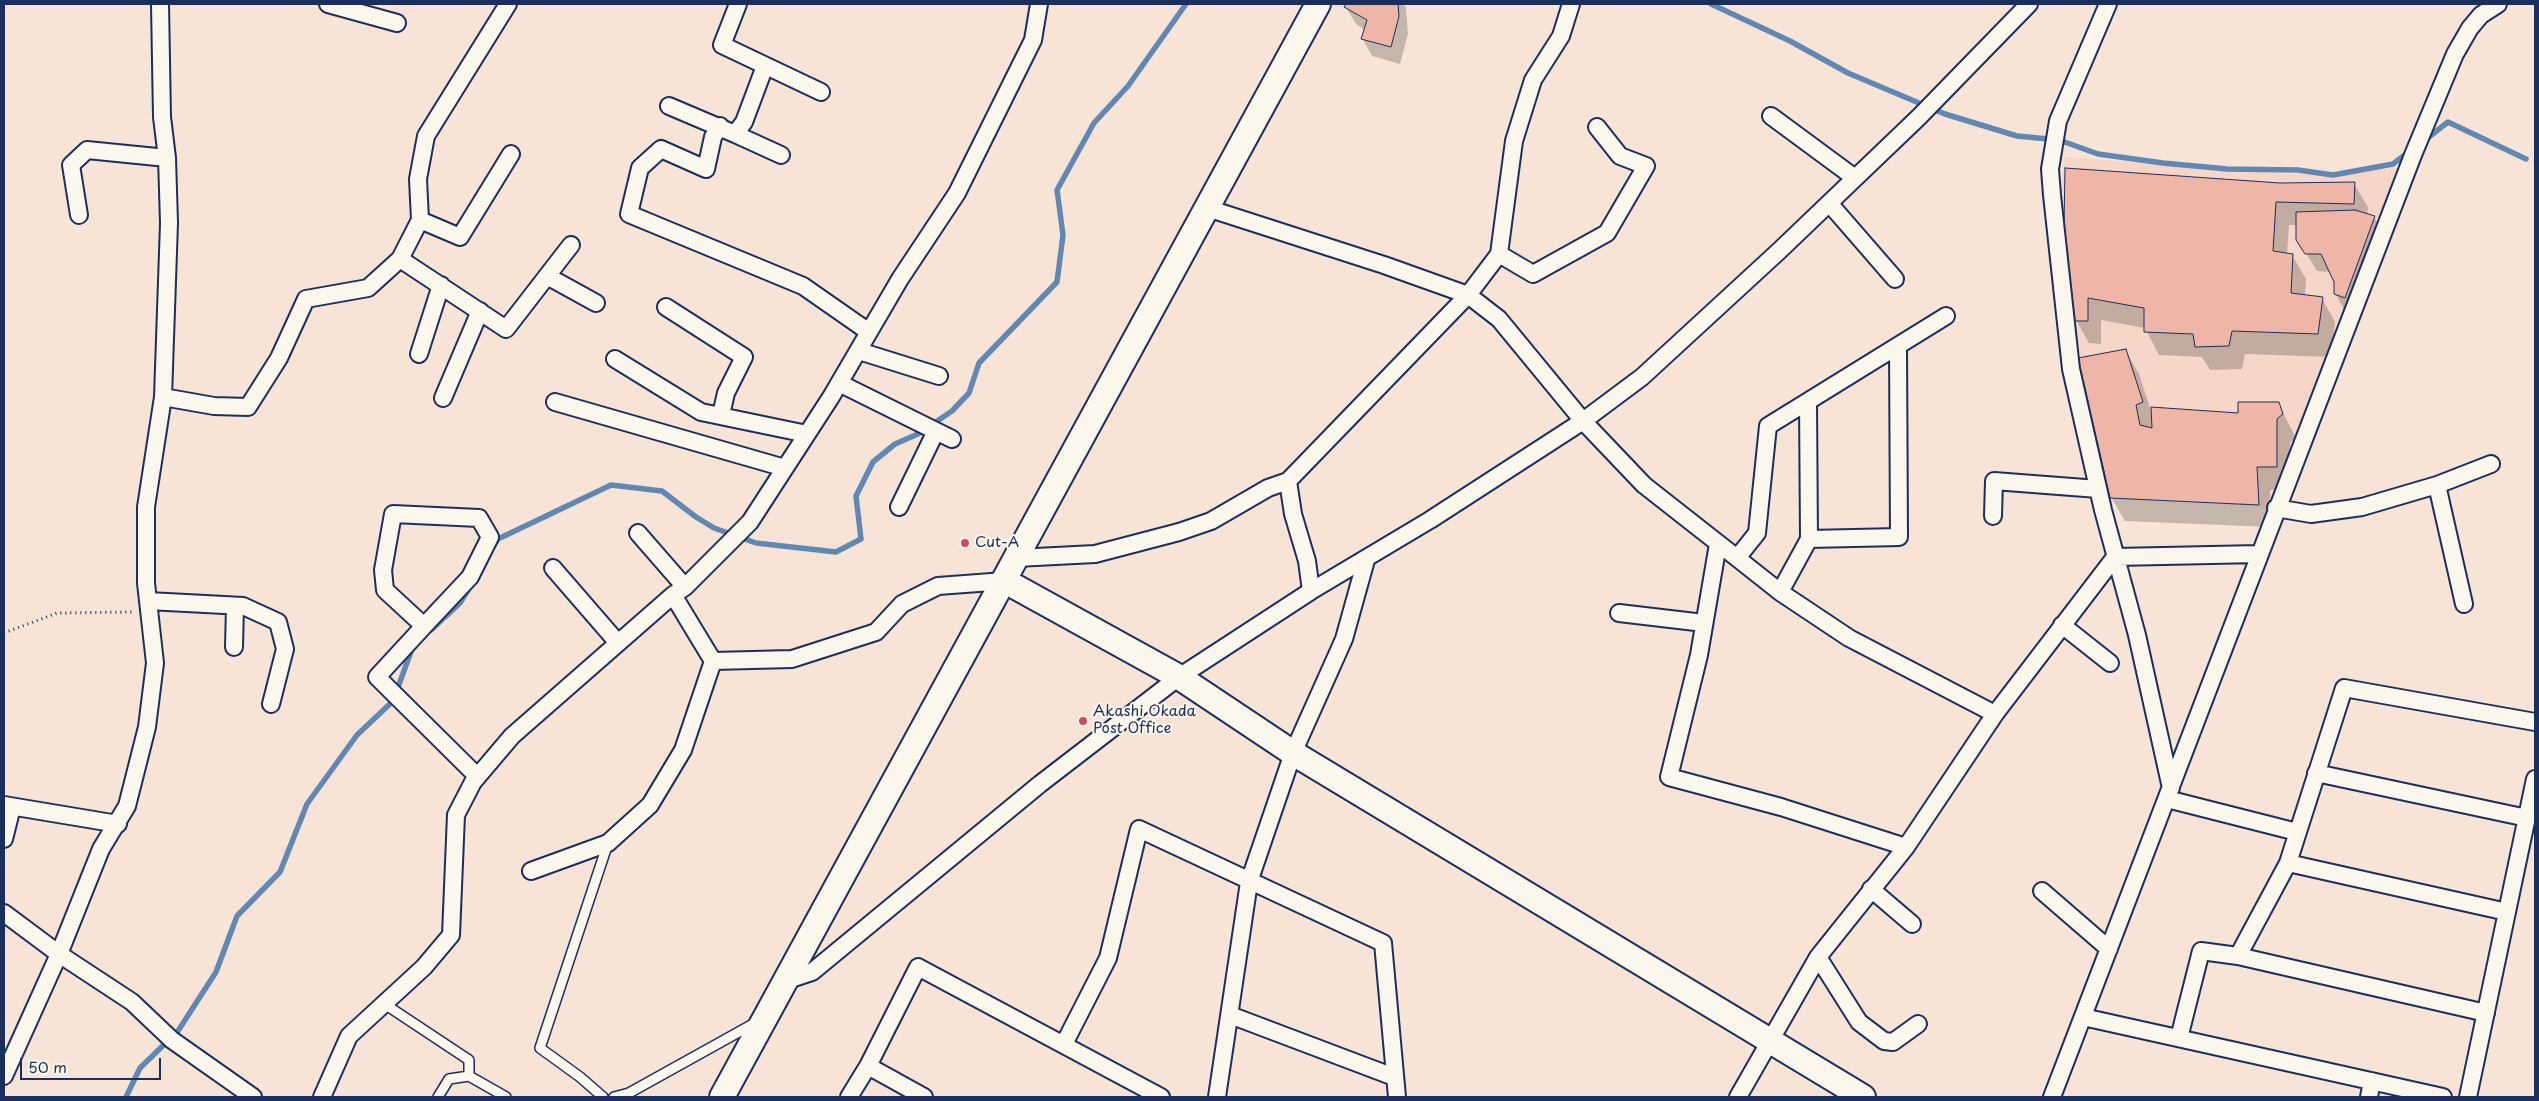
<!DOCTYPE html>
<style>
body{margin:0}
#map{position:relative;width:2539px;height:1101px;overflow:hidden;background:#f7e4d7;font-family:"Playpen Sans",sans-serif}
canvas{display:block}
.frame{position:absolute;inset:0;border:5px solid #1b2f5e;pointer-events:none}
.scale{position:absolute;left:20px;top:1058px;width:141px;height:22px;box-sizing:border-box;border:2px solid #1b2f5e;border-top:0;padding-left:6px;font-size:15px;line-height:18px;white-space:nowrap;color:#1b2f5e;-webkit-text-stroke:4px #fbf7ec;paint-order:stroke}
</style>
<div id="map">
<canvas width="2539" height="1101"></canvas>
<div class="frame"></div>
<div class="scale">50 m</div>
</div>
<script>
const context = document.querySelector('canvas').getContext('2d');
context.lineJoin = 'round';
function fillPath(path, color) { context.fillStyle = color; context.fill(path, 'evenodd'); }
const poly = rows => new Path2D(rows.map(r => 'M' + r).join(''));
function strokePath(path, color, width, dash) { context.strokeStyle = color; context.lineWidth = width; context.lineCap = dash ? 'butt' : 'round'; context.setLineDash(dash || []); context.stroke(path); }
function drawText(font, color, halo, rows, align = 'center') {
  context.font = font + ' "Playpen Sans",sans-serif'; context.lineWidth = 4; context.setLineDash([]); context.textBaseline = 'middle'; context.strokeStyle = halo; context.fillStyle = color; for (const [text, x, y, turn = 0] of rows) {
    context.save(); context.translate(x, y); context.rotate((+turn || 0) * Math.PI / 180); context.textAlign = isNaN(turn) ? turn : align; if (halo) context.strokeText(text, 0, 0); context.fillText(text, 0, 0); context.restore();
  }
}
const built = poly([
 [2064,157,2287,174,2399,168,2269,507,2108,497,2074,325,2060,208]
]);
const shadow = poly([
 [1347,4,1404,4,1406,8,1408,34,1400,64,1372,56,1362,38,1365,30,1356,24,1346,7],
 [2280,184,2354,184,2368,207,2367,215,2374,217,2384,234,2345,311,2335,293,2336,281,2331,272,2317,271,2298,240,2298,225,2289,225,2287,254,2292,255,2306,279,2305,296,2322,298,2335,322,2331,357,2245,354,2242,369,2210,370,2202,357,2159,355,2145,328,2101,320,2101,344,2089,343,2076,320,2065,225],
 [2125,350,2139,374,2152,414,2239,415,2278,403,2296,438,2290,442,2290,490,2270,490,2271,527,2125,521,2111,497]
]);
const stream = poly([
 [1711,4,1790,41,1848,73,1945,114,2017,136,2059,140,2098,154,2163,163,2227,169,2298,170,2333,175,2393,164,2410,151],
 [2425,140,2448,122,2526,159],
 [494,545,498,539,611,485,662,491,696,517,714,528,756,543,836,552,861,539,856,496,873,462,895,444,918,434,952,411,969,393,979,363,1057,282,1063,235,1057,190,1094,123,1128,86,1186,4],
 [431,630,460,603,470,587],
 [126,1097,140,1068,178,1031,216,972,237,916,280,872,307,804,357,735,393,701,413,646]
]);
const building = poly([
 [1346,4,1398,4,1399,16,1391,47,1361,39,1367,20,1344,7,1346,4],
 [2065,168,2280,183,2355,182,2354,204,2276,202,2273,251,2293,254,2291,293,2323,297,2318,334,2232,331,2229,346,2195,347,2193,334,2144,332,2144,308,2088,298,2088,321,2075,321,2064,225,2065,168],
 [2355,210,2375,216,2345,298,2334,294,2334,282,2321,254,2305,254,2296,240,2296,212,2355,210],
 [2126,349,2143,402,2136,405,2140,425,2152,428,2151,407,2238,413,2238,402,2279,402,2283,414,2277,419,2277,467,2257,467,2259,505,2110,498,2078,358,2126,349]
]);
const path = poly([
 [4,633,57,613,132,612]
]);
const lane = poly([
 [383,1003,469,1060,469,1076,506,1097],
 [438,1097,449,1079,469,1076],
 [603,1097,580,1077,540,1048,608,843],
 [614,1097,629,1093,755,1023]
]);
const street = poly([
 [328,4,397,23],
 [738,4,722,45,821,92],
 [2108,4,2058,121,2050,169,2052,195,2071,369,2103,510,2137,635,2171,788],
 [669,106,735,134,744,122,765,66],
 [1771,116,1855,178],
 [720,126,713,137,706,169,661,149,640,168,629,214,803,286,869,332],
 [735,134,781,155],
 [1829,203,1895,279],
 [1207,208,1384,265,1468,295,1499,319,1583,421,1644,485,1737,558,1780,592,1849,638,1995,714],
 [79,215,71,165,87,150,167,158],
 [420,220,460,237,511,154],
 [1499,254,1533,274,1607,233,1646,166,1620,156,1597,127],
 [400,259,506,329,571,245],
 [547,276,596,303],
 [666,307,744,357,726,393,721,415],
 [859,351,939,376],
 [419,354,441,285],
 [615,359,701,412,807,434],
 [839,383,952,439],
 [163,397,214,406,248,407,279,358,306,299,368,288,400,259,420,220,418,179,426,136,508,4],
 [443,398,480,311],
 [555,402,785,468],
 [1808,402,1809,539,1899,537,1898,346],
 [1288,481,1293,514,1307,561,1311,591],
 [2437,485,2491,464],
 [899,507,936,431],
 [2276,508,2311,514,2362,507,2437,485,2464,604],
 [1993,516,1994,481,2098,489],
 [638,533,685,587],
 [1718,544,1699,655,1669,777,1781,807,1906,847],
 [2115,557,2259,554],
 [1016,558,1095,554,1179,532,1211,521,1268,488,1288,481,1468,295,1499,254,1514,141,1533,80,1561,36,1571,4],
 [1737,558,1757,533,1768,426,1946,316],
 [553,568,618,643],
 [1780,592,1809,539],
 [673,595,713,661,792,659,876,632,902,604,938,586,1005,581],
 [148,601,243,606,278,622,285,649,271,704],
 [1619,613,1704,623],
 [2062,625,2110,663],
 [424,626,385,590,383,570,393,514,479,518,490,537,470,577,424,626,377,677,477,776],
 [234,647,235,606],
 [2316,773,2527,818],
 [2167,799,2297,832],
 [4,805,118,824],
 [4,839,12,807],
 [2288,863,2507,912],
 [531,871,608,843,650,805,683,750,713,661],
 [1871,889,1912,924],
 [2042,891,2109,949],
 [4,913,59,954,132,1002,172,1040,253,1097],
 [2238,956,2288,863,2344,688,2535,722],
 [1818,957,1859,1022,1884,1041,1893,1042,1918,1024],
 [785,981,812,972,1040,784,1179,677,1311,591,1430,520,1583,421,1642,377,1779,251,1919,117,2029,4],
 [1230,1015,1394,1077],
 [2083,1017,2443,1097],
 [2179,1038,2201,951,2238,956,2486,1013],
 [1064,1044,1108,958,1139,829,1383,943,1397,1097],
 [868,1066,924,1097],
 [4,1076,59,954,101,849,127,806,147,727,155,663,146,583,146,507,163,397,169,223,167,158,162,117,160,4],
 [322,1097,349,1036,424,967,451,935,456,815,473,782,512,736,673,595,685,587,750,522,831,397,900,279,957,193,1033,40,1039,4],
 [849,1097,868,1066,918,967,1161,1097],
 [1217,1097,1249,882,1293,753,1344,639,1366,560],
 [1738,1097,1818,957,1906,847,1995,714,2115,557],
 [2052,1097,2413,155,2455,54,2470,28,2481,15,2498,4],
 [2369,1097,2372,1081],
 [2468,1097,2535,779]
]);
const secondary = poly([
 [1005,581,1179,677,1293,753,1863,1097],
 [722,1097,1318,4]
]);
const markers = [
 [965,543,5,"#d1495b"],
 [1083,721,5,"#d1495b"]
];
const poiNames = [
 ["Cut-A",975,543],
 ["Akashi Okada",1093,712],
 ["Post Office",1093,729]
];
fillPath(built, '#f5d6c9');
fillPath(shadow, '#0003');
strokePath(stream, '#6088b3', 5.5);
fillPath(building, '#efb6a7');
strokePath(building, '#1b2f5e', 1);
strokePath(lane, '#1b2f5e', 12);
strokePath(street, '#1b2f5e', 20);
strokePath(secondary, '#1b2f5e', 28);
strokePath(path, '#1b2f5e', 3, [1, 4]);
strokePath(lane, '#fbf7ec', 9);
strokePath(street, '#fbf7ec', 16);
strokePath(secondary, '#fbf7ec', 24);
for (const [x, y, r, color] of markers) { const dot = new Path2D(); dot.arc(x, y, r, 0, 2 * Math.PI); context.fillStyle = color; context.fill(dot); strokePath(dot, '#fbf7ec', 2); }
drawText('15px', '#1b2f5e', '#fbf7ec', poiNames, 'left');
</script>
